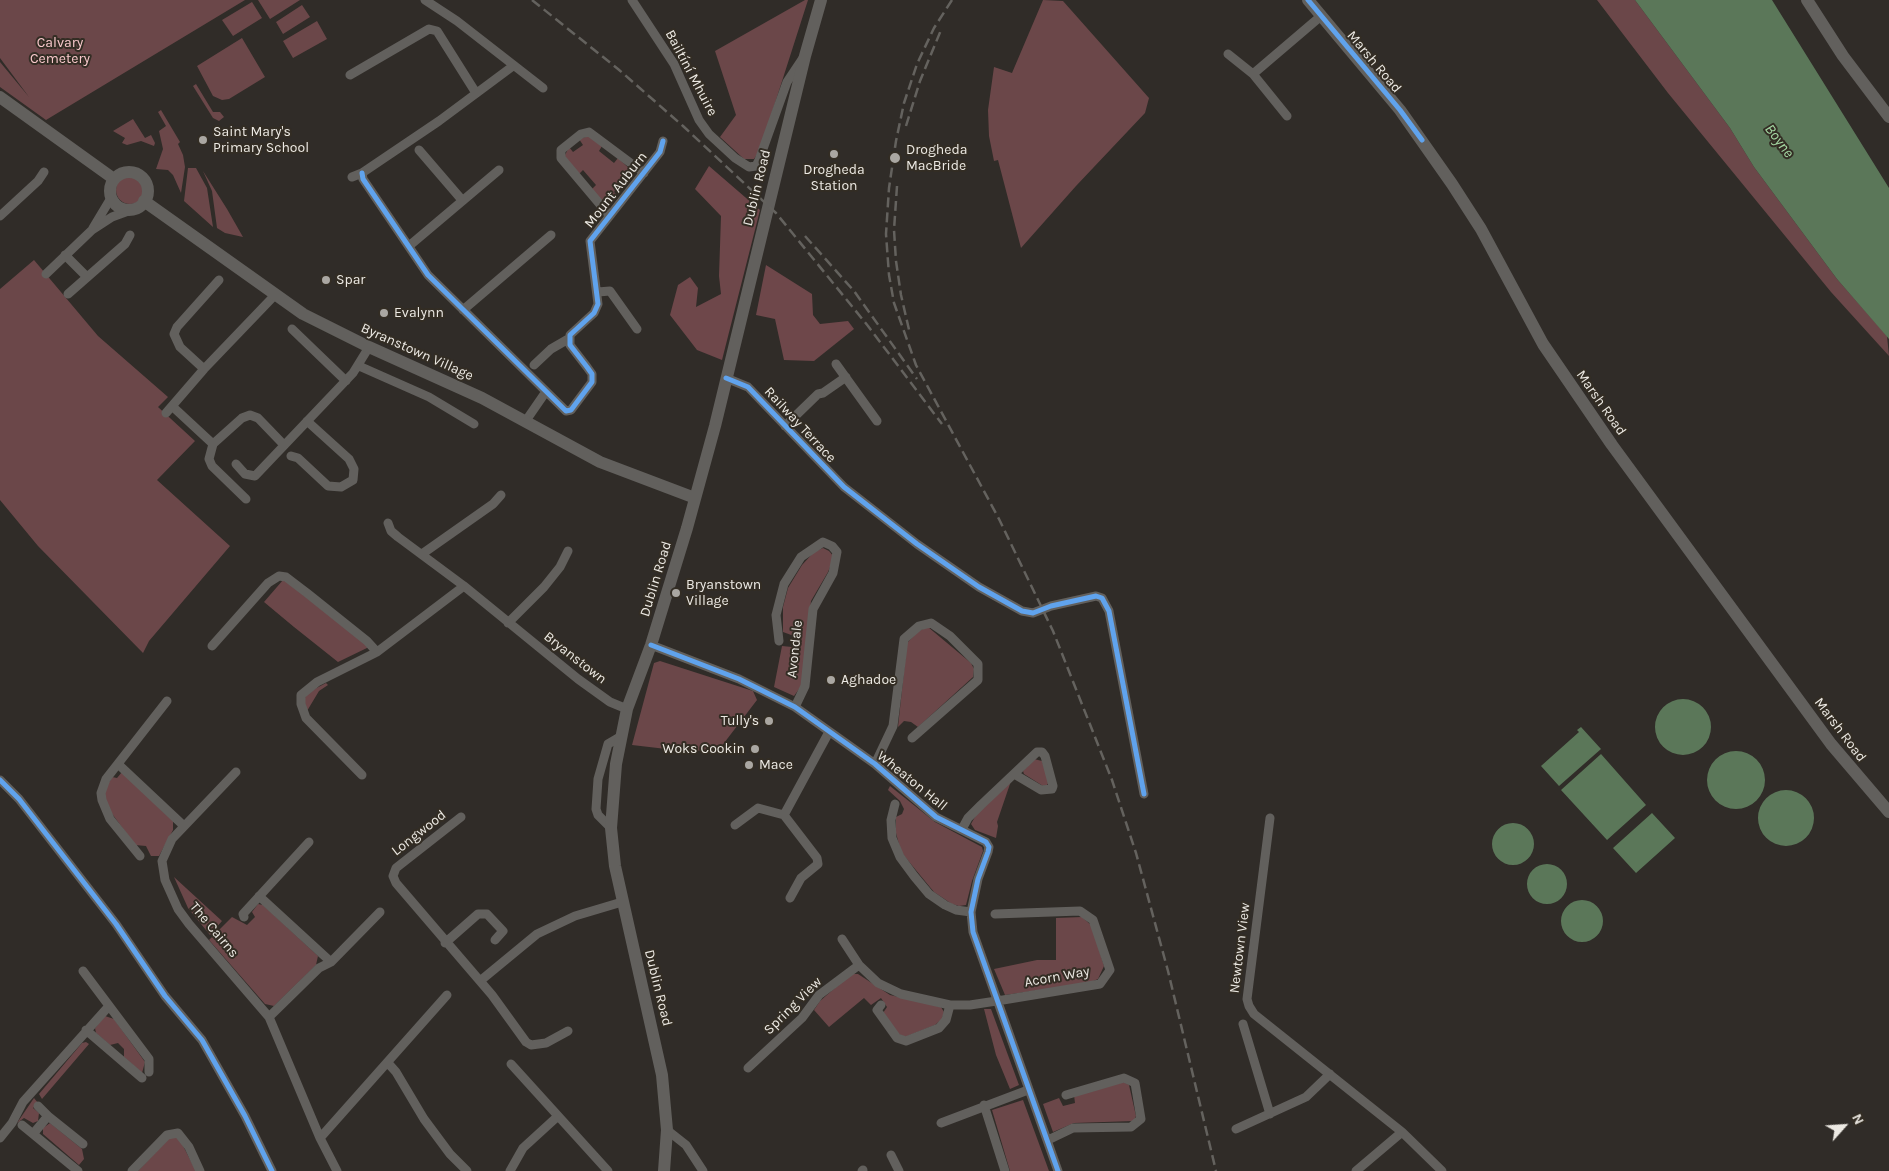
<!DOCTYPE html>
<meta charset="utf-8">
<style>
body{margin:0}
#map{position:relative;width:1889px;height:1171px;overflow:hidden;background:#302c28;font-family:Karla,sans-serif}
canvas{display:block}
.north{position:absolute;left:1819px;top:1101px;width:50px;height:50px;-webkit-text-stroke:4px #332d24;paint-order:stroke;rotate:64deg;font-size:14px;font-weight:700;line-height:20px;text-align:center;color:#ece9e3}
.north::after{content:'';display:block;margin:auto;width:18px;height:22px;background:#ece9e3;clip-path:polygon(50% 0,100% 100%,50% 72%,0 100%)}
</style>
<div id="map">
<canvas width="1889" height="1171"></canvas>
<div class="north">N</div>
</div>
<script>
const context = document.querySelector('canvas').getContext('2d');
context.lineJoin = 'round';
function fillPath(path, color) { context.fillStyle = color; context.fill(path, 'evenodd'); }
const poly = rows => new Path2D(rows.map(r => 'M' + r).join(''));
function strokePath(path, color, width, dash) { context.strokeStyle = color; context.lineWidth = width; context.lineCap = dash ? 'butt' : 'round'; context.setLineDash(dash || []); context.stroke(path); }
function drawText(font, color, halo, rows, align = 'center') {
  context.font = font + ' Karla,sans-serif'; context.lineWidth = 4; context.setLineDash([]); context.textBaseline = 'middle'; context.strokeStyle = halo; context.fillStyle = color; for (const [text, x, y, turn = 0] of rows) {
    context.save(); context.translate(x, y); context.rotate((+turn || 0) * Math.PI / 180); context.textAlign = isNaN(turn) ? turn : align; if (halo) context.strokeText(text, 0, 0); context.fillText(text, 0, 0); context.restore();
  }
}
const green = poly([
 [0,0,245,0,46,120,0,87,0,62,29,97,0,58],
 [258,0,300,0,270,19],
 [805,0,808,0,760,150,754,159,744,159,720,137,736,115,715,51],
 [1043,0,1063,1,1149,98,1145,113,1076,186,1021,248,998,160,994,161,989,136,988,110,994,67,1012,73],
 [1597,0,1635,0,1730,128,1754,167,1837,279,1887,336,1889,356,1831,292,1668,93],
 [252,2,262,18,233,36,222,20],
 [302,5,310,17,283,34,276,22],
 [317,21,327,39,293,58,283,41],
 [242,38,265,77,229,99,222,100,213,96,197,66],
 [196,84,213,112,220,112,224,117,219,121,213,118,193,86],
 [161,110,180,142,178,144,183,155,185,167,181,193,173,175,168,170,156,169,163,149,159,131,166,126,158,112],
 [133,119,145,138,151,135,155,143,154,146,141,141,127,145,122,143,125,138,113,131],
 [589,136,602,146,599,151,614,163,618,158,633,172,626,185,622,182,614,192,618,196,610,203,604,203,591,190,596,185,583,170,578,175,564,157,569,147,573,152,583,145,579,139],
 [188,168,196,168,207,188,213,227,184,201],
 [203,171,227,209,243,237,225,233,217,228,212,191],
 '116 190a14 14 0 1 1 28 0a14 14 0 1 1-28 0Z',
 [34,260,98,336,168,397,158,407,195,441,157,480,230,546,149,641,143,653,38,546,0,500,0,289],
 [823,548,829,551,834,557,828,572,811,601,802,685,794,696,774,687,782,646,792,647,794,636,783,632,783,607,788,588,802,565,814,552],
 [283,580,291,585,369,647,338,662,294,627,264,602],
 [928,627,971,663,974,669,973,677,918,727,911,722,904,721,898,727,907,643,918,631],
 [660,661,753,691,757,700,721,747,692,752,632,745,654,663],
 [326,683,328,685,319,691,307,711,304,700,307,693],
 [1034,759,1042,761,1049,782,1047,785,1043,786,1024,774,1023,771],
 [122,772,173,821,173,830,159,856,151,856,146,846,135,845,110,811,105,798,105,789,112,777,117,778],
 [1011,781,997,822,998,826,996,838,975,830,971,824,976,815],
 [890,786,935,822,982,847,983,851,972,881,966,905,959,906,952,904,934,892,901,852,896,833,896,817,902,814,904,809,900,801,888,790],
 [174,877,222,921,210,935,188,908],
 [258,904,263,905,318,956,316,965,274,1006,265,1004,209,940,232,917,247,925,255,917,252,912],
 [1082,917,1092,926,1104,966,1098,979,1089,983,1005,995,994,969,1037,960,1056,960,1056,918],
 [851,974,858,974,890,995,941,1007,944,1012,942,1019,935,1025,905,1037,898,1034,883,1013,887,1007,881,998,871,1005,864,998,829,1027,814,1010,820,1001],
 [984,1009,991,1009,1019,1085,1010,1089,996,1055],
 [105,1016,114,1019,145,1062,142,1073,124,1057,124,1049,118,1043,110,1045,96,1033,95,1028],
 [86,1042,89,1044,42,1099,39,1094,82,1043],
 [1124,1082,1129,1085,1136,1116,1134,1121,1074,1123,1053,1132,1043,1104,1059,1098,1063,1106,1075,1103,1074,1095],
 [34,1098,38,1103,33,1108,39,1113,38,1121,33,1123,24,1118,17,1123],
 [1023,1100,1049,1171,1010,1171,992,1110],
 [50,1123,82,1149,84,1159,79,1165,43,1134,43,1128],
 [170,1137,179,1138,196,1171,138,1171]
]);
const forest = poly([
 [709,166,760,210,722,360,697,350,670,315,678,285,690,277,698,288,696,307,721,294,719,276,721,216,695,189],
 [766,265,812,294,813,315,820,324,848,321,854,329,814,361,784,360,775,319,756,315]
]);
const water = poly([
 [1635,0,1772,0,1889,188,1889,339,1837,279,1754,167,1730,128],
 '1655 727a28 28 0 1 1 56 0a28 28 0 1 1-56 0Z',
 [1581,727,1601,749,1559,786,1541,766,1579,732,1577,730],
 '1707 780a29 29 0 1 1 58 0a29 29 0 1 1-58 0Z',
 [1601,754,1646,805,1607,840,1561,790],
 '1758 818a28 28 0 1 1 56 0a28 28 0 1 1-56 0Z',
 [1652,813,1675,838,1636,873,1613,848],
 '1492 844a21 21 0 1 1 42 0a21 21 0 1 1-42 0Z',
 '1527 884a20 20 0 1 1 40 0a20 20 0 1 1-40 0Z',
 '1561 921a21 21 0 1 1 42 0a21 21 0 1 1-42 0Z'
]);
const street = poly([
 [425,0,457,21,543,88],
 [632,0,674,64,699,120,709,134,735,158,749,167,756,166,759,160,787,82,803,58],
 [1228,54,1253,74,1287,116],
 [1253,74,1321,16],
 [350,75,429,29,437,31,476,93],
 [419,150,462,200],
 [362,173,363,179,428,275,566,411,571,410,592,382,592,374,587,367,570,345,570,335,594,313,598,304,590,241,660,152,663,141],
 [352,177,362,173,439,121,513,66],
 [609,215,561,158,561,150,581,134,589,132,644,173],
 [0,216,38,181,44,172],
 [93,228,111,198],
 [409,246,499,170],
 [65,255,87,277],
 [46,274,92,230,112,217,131,210],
 [598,292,610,291,637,329],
 [68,294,125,244,130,235],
 [463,310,551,235],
 [292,329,346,381],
 [836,364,877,421],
 [534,365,551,349,570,338],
 [359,366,429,397,474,424],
 [204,369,180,347,174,334,177,327,219,280],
 [726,378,748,387,844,487,917,544,979,587,1022,611,1033,613,1051,606,1096,596,1102,598,1109,611,1144,794],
 [172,406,213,444],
 [166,413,204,369,274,296],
 [525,422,545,393],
 [785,426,818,394,823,393,846,377],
 [291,456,298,458,328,486,341,487,353,480,354,469,349,459,307,421],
 [236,464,245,474,255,476,353,373,369,347],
 [246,499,212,466,209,459,213,444,242,418,250,415,258,418,284,445],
 [388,523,391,531,398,537,464,586,578,679,610,702,627,709],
 [422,554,493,504,501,495],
 [508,623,544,587,560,567,568,551],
 [779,641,776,615,784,584,801,557,823,542,832,546,837,552,833,573,813,609,805,686,795,707],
 [651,645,739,679,795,707,875,764,936,817,986,842,989,847,988,852,978,879,971,912,973,932,1058,1171],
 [212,646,268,583,279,576,286,577,307,593,367,641,377,652],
 [118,764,184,826],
 [875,764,893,726,904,639,919,626,931,623,950,636,978,664,978,680,912,738],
 [236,772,172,839,162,861,165,880,178,909,189,924,269,1017,320,1138,337,1171],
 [362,775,306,718,301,704,301,695,317,682,377,652,464,586],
 [0,780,19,799,116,924,165,996,202,1040,245,1116,272,1171],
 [895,804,891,820,892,838,900,857,914,876,929,894,945,905,956,910,971,912],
 [784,815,829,732],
 [461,817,396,868,393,876,396,883,492,995,526,1042,531,1045,546,1043,568,1031],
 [1270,818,1247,999,1249,1006,1254,1014,1402,1132,1442,1171],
 [735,825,758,808,784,815,817,858,818,864,801,878,790,898],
 [611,828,598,815,596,809,598,779,608,744,620,737],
 [962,829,968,818,981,805,1037,752,1042,752,1045,756,1053,786,1052,789,1041,790,1014,774],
 [140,856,110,819,102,800,101,793,106,779,167,701],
 [259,896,331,962],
 [244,917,243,914,309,842],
 [842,939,859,965,878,983,901,994,950,1005,970,1005,1003,1000,1100,984,1110,970,1093,920,1080,911,995,914],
 [445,943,478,914,487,914,503,931,495,940],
 [83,971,149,1059,149,1072],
 [480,981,537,934,575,916,622,902],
 [881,1005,877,1010,897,1038,906,1041,939,1028,946,1020,950,1005],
 [269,1017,319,968,331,962,380,912],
 [1243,1024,1270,1114],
 [86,1030,142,1078],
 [388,1063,396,1072,424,1119,450,1154,467,1171],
 [511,1064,608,1171],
 [748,1068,802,1018,819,995,859,965],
 [984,1105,1005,1171],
 [38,1106,48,1116],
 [941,1123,1028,1090],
 [22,1125,33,1134],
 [1236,1129,1306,1097,1330,1074],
 [667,1130,686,1145,703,1171],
 [0,1138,12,1123,23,1102,109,1006],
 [320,1138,447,995],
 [1048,1140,1073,1128,1131,1127,1141,1119,1135,1083,1124,1078,1066,1095],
 [891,1155,899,1171],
 [78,1171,33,1134,48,1116,83,1144],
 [132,1171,167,1135,178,1133,189,1147,200,1171],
 [510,1171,523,1148,558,1116],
 [862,1171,863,1170],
 [1356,1171,1402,1132]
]);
const secondary = poly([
 [1308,0,1400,110,1452,184,1481,229,1543,344,1612,445,1831,744,1889,812],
 [1807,0,1843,56,1889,117],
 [0,97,114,179],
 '110 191a19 19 0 1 1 38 0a19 19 0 1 1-38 0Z',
 [144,201,303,314,369,347,482,398,600,462,695,498],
 [664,1171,667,1130,662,1075,615,866,611,828,616,764,627,709,651,645,687,528,715,426,805,56,821,0]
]);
const rail = poly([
 [532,0,618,69,683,126,776,213,868,326,942,424],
 [952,0,934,28,917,64,904,103,896,141,889,188,886,234,889,275,894,303,916,365,999,519,1053,631,1112,780,1136,853,1168,971,1216,1171],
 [906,126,920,81,941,30],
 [897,186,894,230,896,261,901,295,910,334],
 [805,236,854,291,917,379]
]);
const cycleway = poly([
 [1308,0,1400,110,1422,140],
 [362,173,363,179,428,275,566,411,571,410,592,382,592,374,587,367,570,345,570,335,594,313,598,304,590,241,660,152,663,141],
 [726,378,748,387,844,487,917,544,979,587,1022,611,1033,613,1051,606,1096,596,1102,598,1109,611,1144,794],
 [651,645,739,679,795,707,875,764,936,817,986,842,989,847,988,852,978,879,971,912,973,932,1058,1171],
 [0,780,19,799,116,924,165,996,202,1040,245,1116,272,1171]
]);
const markers = [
 [203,140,5,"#aaa7a2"],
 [834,154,5,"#aaa7a2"],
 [895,158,6,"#aaa7a2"],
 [326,280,5,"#aaa7a2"],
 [384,313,5,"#aaa7a2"],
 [676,593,5,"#aaa7a2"],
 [831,680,5,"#aaa7a2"],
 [769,721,5,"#aaa7a2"],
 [755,749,5,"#aaa7a2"],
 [749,765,5,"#aaa7a2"]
];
const parkNames = [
 ["Calvary",60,43],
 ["Cemetery",60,59]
];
const streetNames = [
 ["Marsh Road",1374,62,50],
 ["Bailtíní Mhuire",691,73,62],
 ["Dublin Road",757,188,-76],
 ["Mount Auburn",616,190,-52],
 ["Byranstown Village",417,352,24],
 ["Marsh Road",1601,403,55],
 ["Railway Terrace",800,425,47],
 ["Dublin Road",656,579,-73],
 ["Avondale",795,649,-84],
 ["Bryanstown",575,658,38],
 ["Marsh Road",1840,730,53],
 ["Wheaton Hall",912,781,39],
 ["Longwood",419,833,-38],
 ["The Cairns",214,930,50],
 ["Newtown View",1240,948,-83],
 ["Acorn Way",1057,977,-10],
 ["Dublin Road",658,988,76],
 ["Spring View",793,1006,-45]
];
const poiNames = [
 ["Saint Mary's",213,132],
 ["Primary School",213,148],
 ["Drogheda",906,150],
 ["MacBride",906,166],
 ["Drogheda",834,170,"center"],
 ["Station",834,186,"center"],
 ["Spar",336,280],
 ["Evalynn",394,313],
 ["Bryanstown",686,585],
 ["Village",686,601],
 ["Aghadoe",841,680],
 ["Tully's",759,721,"right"],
 ["Woks Cookin",745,749,"right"],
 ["Mace",759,765]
];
const waterNames = [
 ["Boyne",1779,141,53]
];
fillPath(green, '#6b4749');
fillPath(forest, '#6e474a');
fillPath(water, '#5b7759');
strokePath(street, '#62605d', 9);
strokePath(secondary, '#62605d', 12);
strokePath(rail, '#64625e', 2.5, [10, 5]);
strokePath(cycleway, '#60a3ed', 5);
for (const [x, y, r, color] of markers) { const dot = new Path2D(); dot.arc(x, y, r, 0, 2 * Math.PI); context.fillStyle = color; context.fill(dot); strokePath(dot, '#332d24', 2); }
drawText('14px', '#f9c9cc', '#332d24', parkNames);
drawText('14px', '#ece9e3', '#332d24', streetNames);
drawText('14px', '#ece9e3', '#332d24', poiNames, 'left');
drawText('italic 15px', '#a4d7a2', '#332d24', waterNames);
</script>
